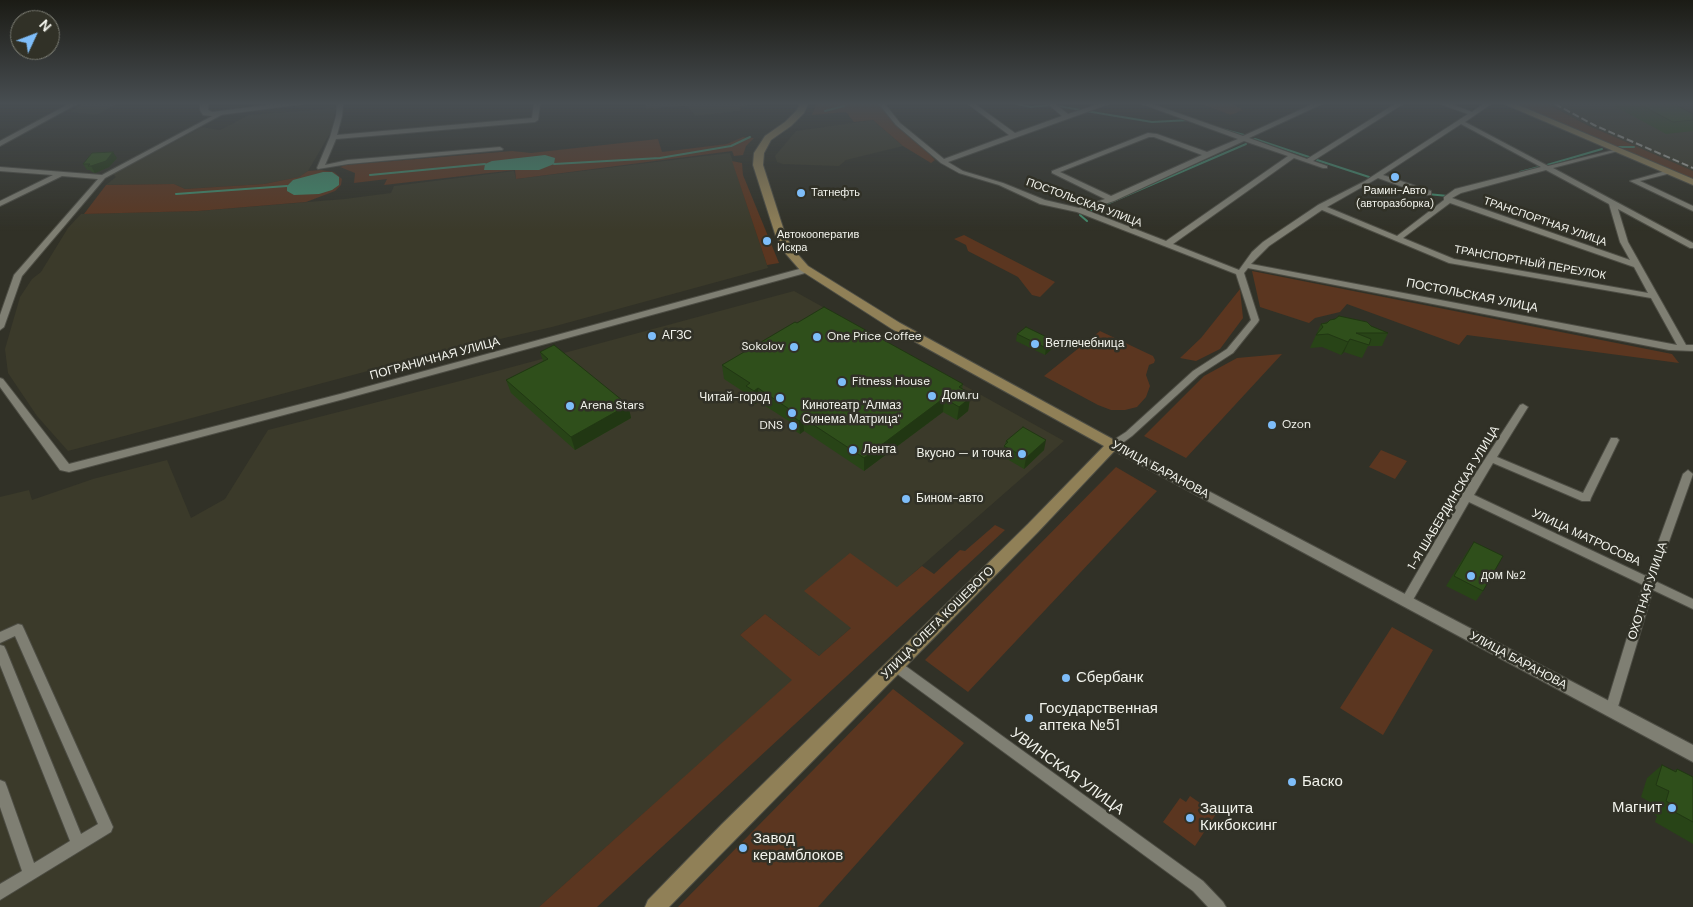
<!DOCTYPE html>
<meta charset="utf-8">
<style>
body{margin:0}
#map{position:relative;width:1693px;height:907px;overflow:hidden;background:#313127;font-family:"DM Sans",sans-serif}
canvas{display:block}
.north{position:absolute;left:10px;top:10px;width:50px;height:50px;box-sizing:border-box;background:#313127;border:1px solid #7e7f76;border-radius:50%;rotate:47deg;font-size:14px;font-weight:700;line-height:20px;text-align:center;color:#f2f3ec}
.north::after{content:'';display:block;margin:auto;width:18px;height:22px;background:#7ebdf9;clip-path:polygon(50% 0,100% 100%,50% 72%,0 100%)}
</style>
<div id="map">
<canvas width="1693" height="907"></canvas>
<div class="north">N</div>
</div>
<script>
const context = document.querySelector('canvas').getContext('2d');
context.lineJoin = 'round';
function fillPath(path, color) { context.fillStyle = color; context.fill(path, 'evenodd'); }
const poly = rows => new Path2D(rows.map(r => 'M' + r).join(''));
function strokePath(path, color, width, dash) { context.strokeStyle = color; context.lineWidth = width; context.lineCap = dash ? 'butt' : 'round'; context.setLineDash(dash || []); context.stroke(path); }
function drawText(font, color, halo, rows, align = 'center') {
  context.font = font + ' "DM Sans",sans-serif'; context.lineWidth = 5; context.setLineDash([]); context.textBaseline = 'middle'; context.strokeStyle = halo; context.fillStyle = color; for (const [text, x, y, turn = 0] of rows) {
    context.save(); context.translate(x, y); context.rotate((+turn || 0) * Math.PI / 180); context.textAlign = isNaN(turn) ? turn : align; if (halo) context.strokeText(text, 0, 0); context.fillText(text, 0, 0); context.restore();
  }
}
const built = poly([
 [83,104,117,104,97,115,69,112],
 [646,104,765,104,740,106,741,111,695,116,687,106,646,109],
 [1548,104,1693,104,1693,171,1587,125],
 [336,108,332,130,308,171,299,177,264,184,185,189,174,184,106,185,116,177,113,174,202,127,220,130,249,115],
 [873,120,903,146,846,160,839,166,783,164,777,162,775,156,796,131],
 [730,153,768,268,552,327,409,360,68,451,37,416,8,373,5,349,20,297,32,279,41,272,68,228,81,214,198,211,345,199,391,193,394,186,514,171,516,179],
 [794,291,1064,441,819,656,765,614,740,635,793,680,539,907,0,907,0,497,29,490,32,500,93,479,167,460,191,518,225,499,268,430,460,381]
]);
const green = poly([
 [816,104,881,104,935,160,931,163,903,146,873,120,854,122,846,112,812,115],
 [1201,104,1233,104,1243,110,1231,115],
 [1514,104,1548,104,1587,125,1693,171,1693,179],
 [743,137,754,138,746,146,743,155,734,156,732,151,516,179,515,170,384,185,387,179,354,183,355,173,340,167,346,165,512,151,531,153,658,139,662,152,727,144],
 [732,161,742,163,743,175,779,263,767,265],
 [321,170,334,172,342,179,341,185,335,191,306,202,198,211,84,214,106,185,174,184,185,189,264,184,299,177,308,171],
 [964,235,1055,282,1040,297,1032,295,1018,277,968,251,966,245,954,239],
 [1252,271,1672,354,1679,363,1467,335,1459,345,1347,304,1340,312,1315,318,1309,323,1260,307],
 [1240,289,1243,318,1220,349,1196,361,1180,358,1201,338],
 [1100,331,1153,356,1155,360,1154,363,1149,365,1146,375,1150,386,1146,397,1137,407,1125,410,1111,410,1098,405,1044,376],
 [1282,354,1186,458,1144,436,1204,376,1237,358],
 [1381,450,1407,461,1395,479,1369,467],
 [1116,467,1157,491,968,692,925,660],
 [995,525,1005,530,597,907,539,907,792,680,740,635,765,614,819,656,851,628,804,591,850,553,897,587,922,566,934,574,960,550,965,551],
 [1392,627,1433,650,1383,735,1340,708],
 [893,689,964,743,818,907,678,907],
 [1190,796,1216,814,1195,846,1163,822,1180,798,1186,802]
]);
const water = poly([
 [545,155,555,158,554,164,539,170,484,170,485,164,492,161],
 [323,172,332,172,339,177,339,185,332,190,319,194,294,195,287,191,287,186,293,180]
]);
const stream = poly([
 [1016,104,1031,107,1052,105,1081,110],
 [825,111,844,106],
 [1086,111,1152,122,1190,120],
 [1222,129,1244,135],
 [1251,141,1255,139,1312,158],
 [1619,147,1634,147],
 [1317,160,1369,177],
 [554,164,660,158,731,146,750,137],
 [1547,165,1602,149],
 [1520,172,1539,167],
 [370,175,485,164],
 [176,194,287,186],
 [1427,194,1448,196],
 [1088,212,1246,144],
 [1080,215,1087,221]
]);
const minor = poly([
 [69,104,77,104,0,146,0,141,69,104],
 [337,104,343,104,342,116,337,135,532,118,534,104,540,104,538,120,535,122,336,139,325,165,348,160,500,147,503,149,502,150,348,164,318,169,317,168,330,137,336,116,337,104],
 [879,104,885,104,900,123,944,159,1009,135,968,104,975,104,1015,133,1062,116,1048,104,1055,104,1068,114,1099,104,1109,104,948,162,963,171,1003,183,1045,200,1079,208,1105,199,1052,173,1052,171,1148,133,1157,134,1207,152,1238,139,1142,104,1152,104,1243,136,1313,104,1322,104,1249,138,1307,159,1395,104,1403,104,1313,161,1327,166,1327,168,1323,168,1294,158,1173,244,1239,270,1252,252,1263,242,1318,205,1365,181,1468,114,1440,104,1450,104,1472,112,1483,104,1491,104,1465,122,1548,166,1618,149,1618,151,1553,168,1693,243,1693,248,1690,248,1618,209,1628,242,1686,345,1693,345,1693,351,1669,350,1248,268,1244,273,1259,320,1258,322,1233,353,1199,375,1132,436,1117,447,1109,447,1108,445,1109,443,1126,432,1193,371,1227,349,1251,320,1236,274,1077,212,1040,204,999,185,959,173,941,163,896,125,879,104],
 [1461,124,1541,167,1455,189,1444,197,1444,200,1397,236,1327,207,1378,178,1425,195,1431,195,1431,191,1383,175,1461,124],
 [1149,137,1154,137,1202,155,1111,196,1060,172,1149,137],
 [1244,141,1288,156,1166,241,1086,210,1114,201,1244,141],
 [1546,170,1609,204,1620,242,1630,260,1452,198,1461,193,1546,170],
 [1450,203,1634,267,1648,293,1454,259,1403,238,1450,203],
 [1322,210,1449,263,1651,298,1677,345,1251,264,1269,246,1322,210],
 [218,113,223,114,105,178,22,276,4,327,0,330,0,315,14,275,98,179,62,176,0,206,0,201,53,175,0,171,0,167,102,175,218,113],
 [1669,170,1671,171,1671,173,1640,181,1693,206,1693,211,1630,181,1669,170],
 [803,268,809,268,810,270,809,272,344,399,69,472,60,470,0,387,0,378,3,379,69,464,340,394,803,268],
 [1523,404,1528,407,1497,457,1583,493,1611,438,1617,438,1619,440,1591,498,1590,501,1582,501,1493,463,1474,495,1646,576,1683,474,1688,470,1693,474,1655,581,1693,599,1693,609,1653,590,1617,710,1616,714,1611,716,1606,714,1605,710,1643,585,1469,502,1410,605,1406,607,1402,605,1400,602,1463,493,1520,405,1523,404],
 [18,624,22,625,24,629,113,827,111,832,0,900,0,884,22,871,0,807,0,780,5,782,7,787,34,863,70,841,0,665,0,645,4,646,6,650,81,834,98,824,15,636,0,643,0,632,18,624],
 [896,661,900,662,1203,881,1223,902,1226,907,1208,907,1193,891,892,670,890,666,892,662,896,661]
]);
const tertiary = poly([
 [200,104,208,104,208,110,212,112,276,104,303,104,212,116,203,115,200,110,200,104],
 [1113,441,1693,745,1693,762,1109,448,1107,445,1113,441]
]);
const secondary = poly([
 [800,104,808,104,804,113,791,126,771,140,764,153,763,165,786,237,794,250,808,266,900,323,1118,442,1120,445,1038,532,669,907,645,907,648,900,722,824,1028,524,1104,446,892,329,800,270,786,254,776,237,753,165,754,153,765,136,785,122,797,110,800,104],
 [1504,104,1516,104,1693,179,1693,185,1504,104]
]);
const rail = poly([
 [1555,104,1594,125,1693,168]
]);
const wall = poly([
 [1611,104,1674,104,1693,114,1693,131,1666,134],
 [117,158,109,167,95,173,92,172,90,170,87,170,83,164],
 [1335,319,1371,326,1388,333,1382,346,1368,346,1362,358,1344,352,1341,355,1322,347,1310,348,1321,324],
 [797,323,963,384,962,389,970,398,968,411,957,420,943,412,864,471,804,431,800,434,792,429,792,423,759,402,755,404,747,399,747,394,724,379,722,365],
 [1017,334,1055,341,1053,348,1045,355,1016,341],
 [540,352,628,405,631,418,575,450,511,393,506,380,543,361],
 [1006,441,1044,450,1024,469,1002,456,1004,446,1005,444],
 [1474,542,1483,591,1476,601,1446,586,1467,552],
 [1662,765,1673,771,1677,769,1693,777,1693,844,1655,822,1657,816,1650,813,1653,804,1641,797,1647,778]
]);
const shadedWall = poly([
 [113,152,117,158,109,167,95,173,91,166],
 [1350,339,1344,352,1341,355,1348,342],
 [1055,341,1053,348,1045,355,1046,348],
 [758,388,759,402,755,404,754,391],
 [944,398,943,412,864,471,864,458],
 [970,398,968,411,957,420,959,407],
 [628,405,631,418,575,450,571,437],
 [803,418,804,431,800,434,799,421],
 [1046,440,1044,450,1024,469,1026,458]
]);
const building = poly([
 [1639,104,1674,104,1693,114,1693,120,1673,122,1639,104],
 [113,152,106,161,91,166,88,166,90,164,83,164,92,153,113,152],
 [824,307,963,384,959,387,970,393,970,398,959,407,944,398,864,458,803,418,799,421,791,415,795,413,758,388,754,391,746,386,750,383,722,365,795,322,797,323,824,307],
 [1339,316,1367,322,1371,326,1388,333,1356,333,1371,339,1369,345,1350,339,1348,342,1328,334,1316,335,1323,327,1321,324,1327,323,1330,320,1335,319,1339,316],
 [1026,327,1055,341,1046,348,1017,334,1026,327],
 [554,345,628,405,571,437,506,380,548,359,540,352,554,345],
 [1023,427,1046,440,1026,458,1004,446,1008,442,1006,441,1023,427],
 [1474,542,1503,556,1483,591,1454,576,1474,542],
 [1662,765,1676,772,1677,769,1693,777,1693,822,1671,810,1673,805,1666,801,1669,791,1656,785,1662,765]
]);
const markers = [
 [1395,177,5,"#7ebdf9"],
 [801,193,5,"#7ebdf9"],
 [767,241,5,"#7ebdf9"],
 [652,336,5,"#7ebdf9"],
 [817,337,5,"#7ebdf9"],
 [1035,344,5,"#7ebdf9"],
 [794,347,5,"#7ebdf9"],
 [842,382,5,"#7ebdf9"],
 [932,396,5,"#7ebdf9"],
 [780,398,5,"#7ebdf9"],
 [570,406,5,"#7ebdf9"],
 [792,413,5,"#7ebdf9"],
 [1272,425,5,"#7ebdf9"],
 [793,426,5,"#7ebdf9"],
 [853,450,5,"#7ebdf9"],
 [1022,454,5,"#7ebdf9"],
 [906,499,5,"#7ebdf9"],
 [1471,576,5,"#7ebdf9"],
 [1066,678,5,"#7ebdf9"],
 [1029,718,5,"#7ebdf9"],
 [1292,782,5,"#7ebdf9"],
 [1672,808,5,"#7ebdf9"],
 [1190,818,5,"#7ebdf9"],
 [743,848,5,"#7ebdf9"]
];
const farPoinames = [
 ["Рамин-Авто",1395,191,"center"],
 ["(авторазборка)",1395,204,"center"],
 ["Татнефть",811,193],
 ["Автокооператив",777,235],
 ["Искра",777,248]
];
const farStreetnames = [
 ["ПОСТОЛЬСКАЯ УЛИЦА",1084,203,20],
 ["ТРАНСПОРТНАЯ УЛИЦА",1545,222,19],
 ["ТРАНСПОРТНЫЙ ПЕРЕУЛОК",1530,263,10]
];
const streetNames = [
 ["ПОСТОЛЬСКАЯ УЛИЦА",1472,296,11],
 ["ПОГРАНИЧНАЯ УЛИЦА",435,359,-15],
 ["УЛИЦА БАРАНОВА",1160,470,28],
 ["1-Я ШАБЕРДИНСКАЯ УЛИЦА",1454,498,-59],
 ["УЛИЦА МАТРОСОВА",1586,538,25],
 ["ОХОТНАЯ УЛИЦА",1648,591,-72],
 ["УЛИЦА ОЛЕГА КОШЕВОГО",938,623,-45],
 ["УЛИЦА БАРАНОВА",1518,661,28]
];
const poiNames = [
 ["АГЗС",662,336],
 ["One Price Coffee",827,337],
 ["Ветлечебница",1045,344],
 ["Sokolov",784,347,"right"],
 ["Fitness House",852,382],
 ["Дом.ru",942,396],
 ["Читай-город",770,398,"right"],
 ["Arena Stars",580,406],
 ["Кинотеатр \"Алмаз",802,406],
 ["Синема Матрица\"",802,420],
 ["Ozon",1282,425],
 ["DNS",783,426,"right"],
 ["Лента",863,450],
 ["Вкусно — и точка",1012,454,"right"],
 ["Бином-авто",916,499],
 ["дом №2",1481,576]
];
const nearPoinames = [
 ["Сбербанк",1076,678],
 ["Государственная",1039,709],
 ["аптека №51",1039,726],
 ["Баско",1302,782],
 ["Магнит",1662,808,"right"],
 ["Защита",1200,809],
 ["Кикбоксинг",1200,826],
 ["Завод",753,839],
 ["керамблоков",753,856]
];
const nearStreetnames = [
 ["УВИНСКАЯ УЛИЦА",1067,772,36]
];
fillPath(built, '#3b3a2a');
fillPath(green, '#5b3620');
fillPath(water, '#428a6b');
strokePath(stream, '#428a6b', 2);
strokePath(minor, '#4d4d44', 2);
strokePath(tertiary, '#4d4d44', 2);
strokePath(secondary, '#4d4d44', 2);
fillPath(minor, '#7f7f73');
fillPath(tertiary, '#7f7f73');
fillPath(secondary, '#908057');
strokePath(rail, '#b1b2aa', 2, [7, 3]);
fillPath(wall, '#284417');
fillPath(shadedWall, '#213713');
fillPath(building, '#2f4f1b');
strokePath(building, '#213713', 1);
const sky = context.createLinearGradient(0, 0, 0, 231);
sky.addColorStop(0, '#1b1b15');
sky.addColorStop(0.45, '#484e52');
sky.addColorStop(1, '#484e5200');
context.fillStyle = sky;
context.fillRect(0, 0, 1693, 231);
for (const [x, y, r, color] of markers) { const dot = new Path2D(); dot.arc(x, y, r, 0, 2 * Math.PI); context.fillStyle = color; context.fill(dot); strokePath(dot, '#313127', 2); }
drawText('11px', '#f2f3ec', '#313127', farPoinames, 'left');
drawText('11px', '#f2f3ec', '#313127', farStreetnames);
drawText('12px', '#f2f3ec', '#313127', streetNames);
drawText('12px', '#f2f3ec', '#313127', poiNames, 'left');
drawText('15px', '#f2f3ec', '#313127', nearPoinames, 'left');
drawText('15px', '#f2f3ec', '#313127', nearStreetnames);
</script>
